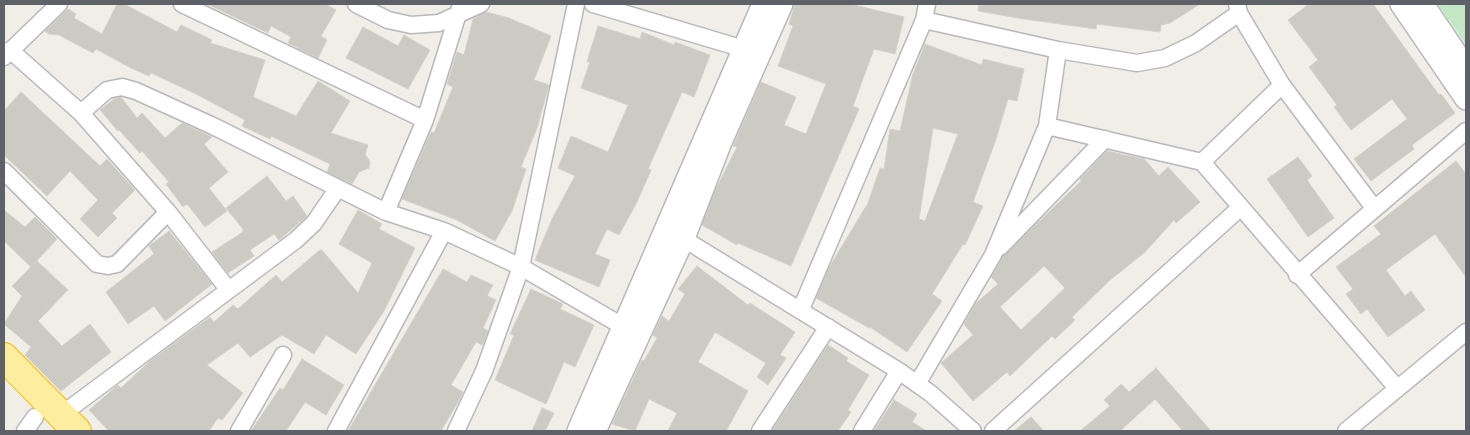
<!DOCTYPE html>
<style>
body{margin:0}
#map{position:relative;width:1470px;height:435px;overflow:hidden;background:#f0eee7;font-family:Jost,sans-serif}
canvas{display:block}
.frame{position:absolute;inset:0;border:5px solid #5e6167;pointer-events:none}
</style>
<div id="map">
<canvas width="1470" height="435"></canvas>
<div class="frame"></div>
</div>
<script>
const context = document.querySelector('canvas').getContext('2d');
context.lineJoin = 'round';
function fillPath(path, color) { context.fillStyle = color; context.fill(path, 'evenodd'); }
const poly = rows => new Path2D(rows.map(r => 'M' + r).join(''));
function strokePath(path, color, width, dash) { context.strokeStyle = color; context.lineWidth = width; context.lineCap = dash ? 'butt' : 'round'; context.setLineDash(dash || []); context.stroke(path); }
const green = poly([
 [1438,4,1466,4,1466,45]
]);
const building = poly([
 [117,4,124,4,177,32,181,25,212,40,210,43,265,60,253,97,296,116,318,81,350,101,331,133,368,145,365,154,370,162,369,168,359,172,352,184,327,172,330,164,271,136,270,139,242,126,245,120,196,94,151,73,149,76,131,68,96,49,93,53,59,35,49,34,45,31,68,9,76,14,74,18,102,34,117,4],
 [207,4,325,4,336,10,321,36,327,40,318,58,288,43,291,37,271,26,268,33,207,4],
 [795,4,850,4,904,17,895,54,874,49,853,106,859,109,791,266,738,243,737,245,702,225,715,191,737,147,733,146,761,82,796,97,784,125,806,134,826,84,778,66,793,26,789,24,795,4],
 [979,4,1200,4,1170,23,1161,25,1160,32,1097,24,1096,29,1024,19,978,11,979,4],
 [1309,4,1373,4,1439,95,1441,94,1455,113,1412,145,1414,149,1371,181,1354,159,1407,119,1392,99,1351,130,1334,107,1337,105,1309,67,1318,60,1288,20,1309,4],
 [486,12,509,18,551,36,534,80,549,85,548,88,537,128,521,167,526,169,512,211,495,241,457,220,402,199,431,132,434,133,453,87,447,84,457,52,464,55,473,19,486,12],
 [598,26,640,39,642,32,674,45,675,42,710,55,694,97,682,92,648,169,651,170,637,202,619,235,607,229,595,254,610,260,599,287,535,260,552,219,575,176,558,168,571,136,608,152,628,105,581,88,590,62,587,62,598,26],
 [363,27,398,46,404,35,430,50,408,89,346,58,363,27],
 [925,44,982,65,983,59,1024,69,1017,101,1008,99,995,142,973,202,983,206,965,245,963,244,932,294,942,301,907,352,870,327,869,328,816,298,830,266,868,203,880,168,884,169,890,129,900,131,913,74,925,44],
 [933,128,958,134,925,221,919,219,933,128],
 [21,92,100,166,107,159,135,190,112,213,117,218,98,237,80,219,98,200,70,171,47,196,4,155,4,111,21,92],
 [121,97,137,118,142,113,165,138,182,123,212,137,204,144,228,172,209,188,227,211,205,227,187,204,183,207,166,184,169,182,142,151,140,153,119,130,118,131,100,110,114,99,121,97],
 [1107,151,1144,159,1159,176,1168,167,1200,202,1176,223,1174,220,1145,252,1109,281,1072,317,1075,320,1055,339,1052,336,1010,376,1007,372,973,401,941,363,973,335,964,324,976,303,998,284,991,277,1003,256,1081,181,1080,179,1107,151],
 [1044,266,1065,288,1021,330,1000,307,1044,266],
 [1298,157,1312,176,1307,180,1334,218,1308,237,1267,179,1298,157],
 [1456,161,1466,174,1466,277,1435,234,1386,270,1405,296,1411,291,1425,310,1388,337,1367,309,1361,314,1346,294,1353,289,1336,267,1381,234,1374,226,1456,161],
 [267,176,286,201,293,196,307,216,300,222,297,220,299,223,279,240,274,234,250,250,254,256,228,273,212,252,243,232,243,229,226,208,267,176],
 [4,210,25,227,35,217,57,239,31,267,4,241,4,210],
 [358,210,382,224,379,229,415,248,384,311,356,354,326,335,314,354,282,335,250,357,238,343,207,365,243,393,222,420,218,418,209,431,109,431,89,410,118,385,121,388,150,361,210,317,214,322,233,305,238,309,276,275,282,282,321,249,358,293,372,263,339,244,358,210],
 [169,231,212,284,165,321,154,306,128,324,106,292,154,254,149,246,169,231],
 [37,261,68,290,38,321,62,346,90,324,111,352,61,391,25,355,31,347,4,324,22,296,12,286,37,261],
 [697,266,748,305,750,303,795,332,780,355,786,358,768,385,757,377,766,363,715,332,698,362,748,391,726,431,668,431,677,413,649,399,635,431,612,424,642,360,644,361,657,338,653,335,662,316,669,321,685,294,678,289,697,266],
 [443,269,467,282,471,275,493,285,487,296,496,300,483,328,488,331,484,342,482,345,476,342,451,385,463,392,458,402,441,431,348,431,443,269],
 [531,289,563,304,560,309,594,325,575,367,564,362,546,404,495,380,514,335,510,334,531,289],
 [828,345,848,358,846,361,869,375,848,410,851,412,838,431,772,431,828,345],
 [302,359,344,385,326,415,305,402,286,431,251,431,280,388,283,390,302,359],
 [1156,368,1211,431,1183,431,1155,399,1120,431,1080,431,1110,406,1104,400,1121,384,1129,392,1156,368],
 [894,400,917,414,912,422,927,431,874,431,894,400],
 [542,408,554,413,545,431,532,431,542,408],
 [1031,417,1044,431,1014,431,1031,417]
]);
const minor = poly([
 [182,4,425,120],
 [356,4,388,20,411,25,439,23,481,4],
 [593,4,744,49],
 [1237,4,1239,13,1282,85,1374,208],
 [924,20,1058,50,1137,63,1165,58,1196,43,1239,13],
 [10,50,81,113,168,212,228,289],
 [4,57,59,4],
 [1282,85,1202,162,1397,388],
 [81,113,107,90,122,87,136,91,213,126,386,212,444,231,521,267,624,327],
 [1047,126,1202,162],
 [4,171,97,264,108,266,117,264,168,212],
 [386,212,425,120,461,4],
 [674,233,899,371,930,393,973,431],
 [1000,247,1105,139],
 [1297,275,1466,131],
 [801,309,924,20,927,4],
 [917,384,993,255,1047,126,1058,50],
 [61,415,296,240,314,223,338,188],
 [25,431,35,417],
 [239,431,283,355],
 [336,431,444,231],
 [456,431,484,371,521,267,576,4],
 [760,431,828,327],
 [862,431,899,371],
 [993,431,1241,207],
 [1346,431,1466,332]
]);
const tertiary = poly([
 [1401,4,1466,99],
 [1423,4,1466,68],
 [578,431,763,4],
 [595,431,684,238,721,142,782,4]
]);
const trunk = poly([
 [4,357,77,431]
]);
fillPath(green, '#c4e7c5');
fillPath(building, '#cbcac3');
strokePath(building, '#d5d1c5', 1);
strokePath(minor, '#b7b8bd', 19);
strokePath(tertiary, '#b7b8bd', 24);
strokePath(trunk, '#f5b602', 30);
strokePath(minor, '#fff', 16);
strokePath(tertiary, '#fff', 21);
strokePath(trunk, '#fdee9f', 28);
</script>
